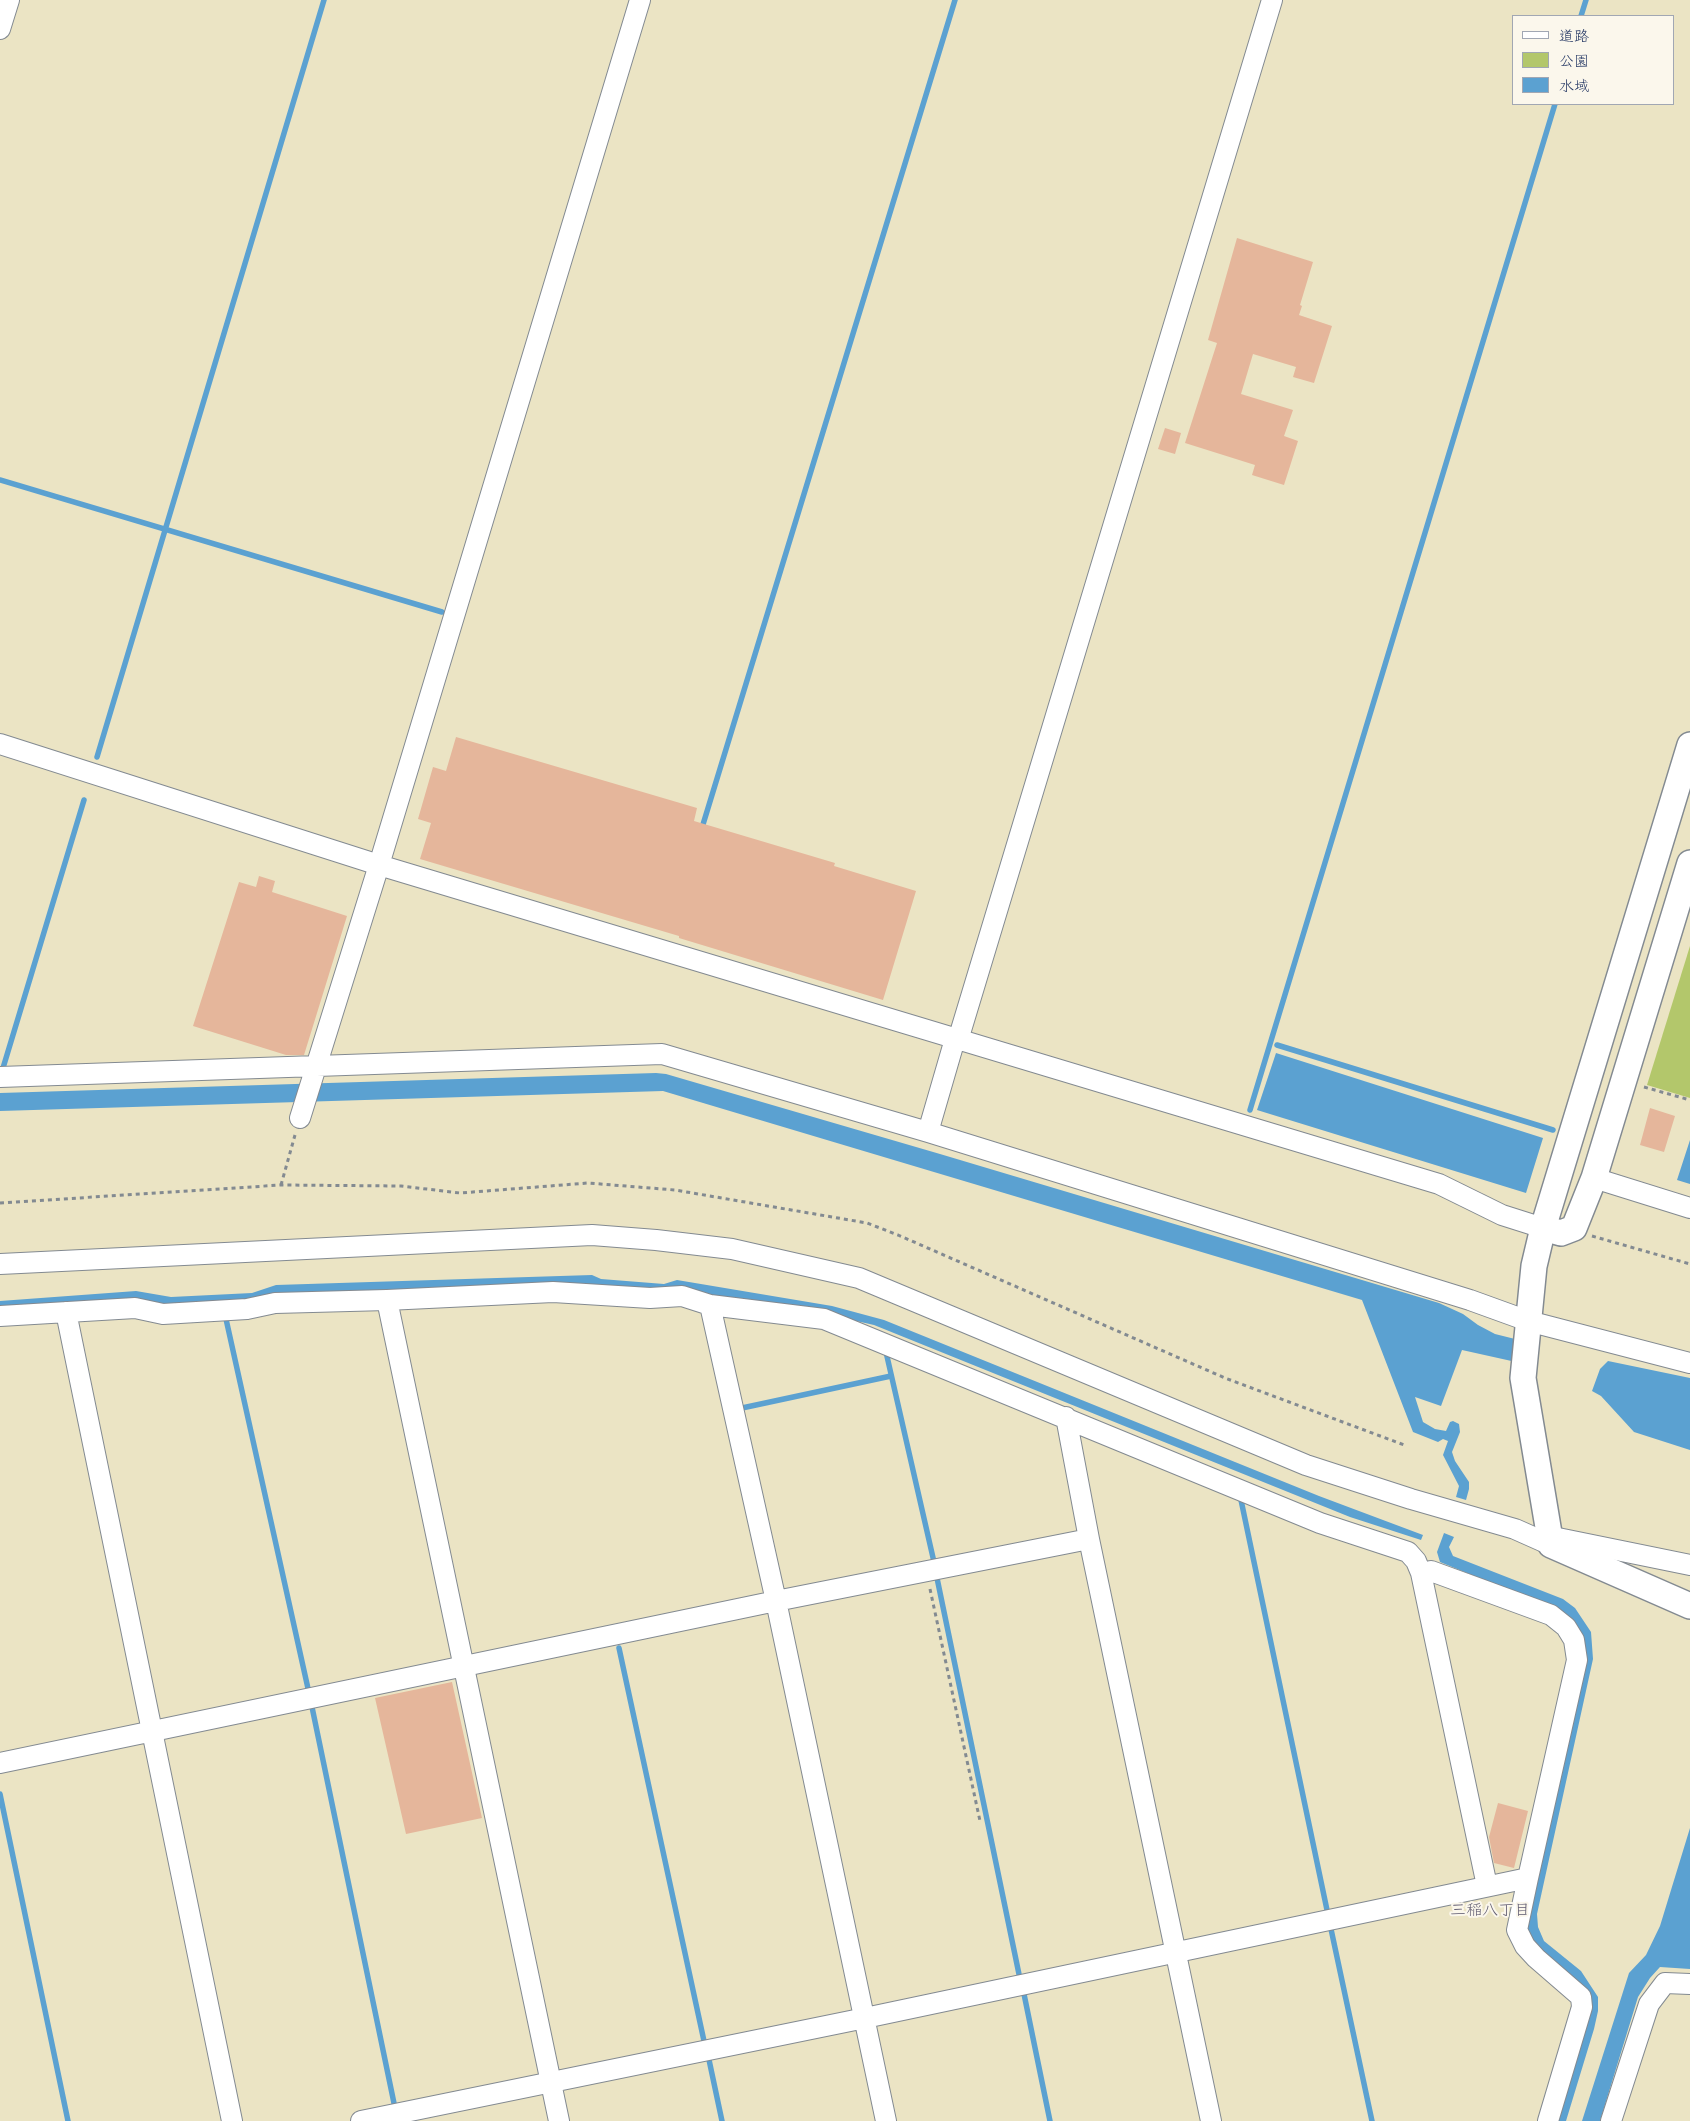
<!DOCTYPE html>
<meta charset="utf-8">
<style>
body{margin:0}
#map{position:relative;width:1690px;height:2121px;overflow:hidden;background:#ebe4c4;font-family:Mali,"Klee One",sans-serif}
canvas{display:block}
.legend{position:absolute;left:1512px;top:15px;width:162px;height:90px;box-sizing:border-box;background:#fbf7ec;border:1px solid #a1a7b3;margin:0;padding:6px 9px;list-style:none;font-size:15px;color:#1b2f5e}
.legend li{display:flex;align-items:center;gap:10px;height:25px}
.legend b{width:25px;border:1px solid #a1a7b3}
</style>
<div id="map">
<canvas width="1690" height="2121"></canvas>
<ul class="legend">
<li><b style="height:6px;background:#fff"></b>道路</li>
<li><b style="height:14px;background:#b3c76b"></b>公園</li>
<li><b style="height:14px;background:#5ba1d1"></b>水域</li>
</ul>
</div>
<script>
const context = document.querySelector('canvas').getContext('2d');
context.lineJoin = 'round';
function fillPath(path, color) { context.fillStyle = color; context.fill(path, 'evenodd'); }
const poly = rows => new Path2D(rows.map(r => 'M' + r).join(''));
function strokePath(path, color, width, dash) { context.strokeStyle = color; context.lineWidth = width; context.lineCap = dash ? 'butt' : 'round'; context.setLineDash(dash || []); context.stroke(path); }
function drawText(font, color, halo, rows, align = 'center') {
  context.font = font + ' Mali,"Klee One",sans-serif'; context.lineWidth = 4; context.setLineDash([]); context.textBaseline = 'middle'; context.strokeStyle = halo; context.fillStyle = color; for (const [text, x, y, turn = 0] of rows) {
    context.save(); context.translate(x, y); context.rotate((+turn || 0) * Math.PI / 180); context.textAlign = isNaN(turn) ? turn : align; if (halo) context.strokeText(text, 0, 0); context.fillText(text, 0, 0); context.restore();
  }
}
const green = poly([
 [1690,946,1690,1098,1647,1085]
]);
const water = poly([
 [1276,1053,1543,1138,1526,1193,1257,1110],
 [656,1073,666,1074,940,1154,1439,1303,1463,1314,1478,1325,1495,1334,1523,1341,1516,1362,1462,1350,1441,1406,1415,1397,1423,1422,1435,1429,1446,1431,1450,1422,1453,1421,1459,1424,1460,1432,1452,1452,1455,1461,1469,1482,1469,1489,1466,1500,1456,1497,1459,1486,1443,1455,1448,1441,1443,1439,1438,1442,1413,1432,1362,1300,663,1091,0,1111,0,1093],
 [1690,1140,1690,1184,1677,1180],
 [592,1275,601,1279,664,1284,677,1280,832,1306,884,1320,1319,1496,1423,1535,1421,1540,1350,1517,874,1325,821,1313,678,1290,0,1313,0,1301,136,1291,171,1297,252,1293,276,1285],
 [1608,1361,1690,1378,1690,1450,1634,1432,1601,1396,1592,1391,1600,1369],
 [1444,1533,1454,1537,1449,1547,1453,1556,1563,1599,1575,1608,1591,1632,1593,1659,1537,1914,1538,1927,1544,1941,1581,1971,1598,1997,1598,2011,1594,2029,1566,2121,1556,2121,1589,2010,1534,1945,1525,1925,1586,1660,1560,1611,1440,1562,1437,1552],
 [1690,1828,1690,1969,1660,1967,1650,1978,1638,1997,1600,2121,1582,2121,1629,1973,1646,1955,1660,1926]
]);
const stream = poly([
 [1581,16,1586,0],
 [0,480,442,612],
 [97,757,324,0],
 [701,831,955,0],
 [1277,1045,1553,1130],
 [3,1068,84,800],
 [1250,1110,1555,104],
 [226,1319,309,1693],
 [886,1352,934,1562],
 [742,1408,891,1376],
 [1241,1500,1327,1910],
 [937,1578,1020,1979],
 [619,1648,704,2041],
 [312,1707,395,2108],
 [0,1794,68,2121],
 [1331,1929,1372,2121],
 [1024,1994,1050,2121],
 [708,2055,722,2121]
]);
const building = poly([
 [1237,238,1313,262,1300,305,1302,306,1299,315,1332,326,1314,383,1293,377,1296,367,1253,354,1241,394,1293,410,1284,436,1298,441,1284,485,1252,475,1255,465,1185,443,1217,343,1208,340],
 [1165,428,1181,433,1175,454,1158,449],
 [456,737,697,808,694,821,835,863,834,866,916,891,883,1000,679,938,679,936,420,859,431,823,418,819,433,767,446,771],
 [259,876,275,881,272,892,347,916,304,1055,286,1055,193,1026,239,882,256,887],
 [1650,1108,1675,1116,1664,1152,1640,1145],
 [452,1682,482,1818,406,1834,375,1698],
 [1498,1803,1528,1811,1514,1868,1494,1863,1489,1837]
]);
const path = poly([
 [1644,1087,1690,1100],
 [281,1185,295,1135],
 [0,1203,281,1185,401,1186,460,1193,588,1183,675,1190,867,1223,898,1235,1225,1378,1407,1446],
 [1592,1236,1690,1264],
 [930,1589,980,1821]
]);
const minor = poly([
 [0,29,9,0],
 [0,744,379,865,1439,1184,1502,1215,1543,1228],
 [958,1040,1272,0],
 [0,1077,662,1054,928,1132,1470,1300,1528,1321,1690,1363],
 [300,1118,379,865,640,0],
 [928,1132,955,1039],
 [1594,1178,1690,1208],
 [0,1264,592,1235,656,1240,732,1249,859,1278,1306,1465,1411,1499,1515,1529,1551,1545],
 [387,1300,559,2121],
 [710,1305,776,1601,886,2121],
 [66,1312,232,2121],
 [0,1316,135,1308,163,1314,247,1309,275,1303,387,1300,553,1292,650,1298,682,1296,710,1305,824,1319,1320,1523,1408,1552,1416,1561,1421,1573],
 [1066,1417,1089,1539,1211,2121],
 [1548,1536,1690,1565],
 [0,1763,776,1601,1089,1539],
 [1487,1886,1421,1573,1431,1571,1551,1615,1566,1627,1574,1640,1577,1660,1528,1878],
 [361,2121,865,2018,1528,1878,1517,1930,1525,1946,1536,1958,1581,1997,1582,2007,1548,2121],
 [1611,2121,1649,2004,1665,1983,1690,1984]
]);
const tertiary = poly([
 [1690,745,1543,1228,1534,1266,1523,1378,1551,1545,1690,1606],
 [1543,1228,1561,1233,1574,1228,1594,1178,1690,863]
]);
const neighbourhoodNames = [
 ["三稲八丁目",1490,1910]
];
fillPath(green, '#b3c76b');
fillPath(water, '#5ba1d1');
strokePath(stream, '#5ba1d1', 5.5);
fillPath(building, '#e5b69b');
strokePath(minor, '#838a91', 22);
strokePath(tertiary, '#838a91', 28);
strokePath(path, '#838a91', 3, [4, 4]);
strokePath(minor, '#fff', 20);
strokePath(tertiary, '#fff', 25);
drawText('16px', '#625e73', '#fbf7ec', neighbourhoodNames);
</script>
